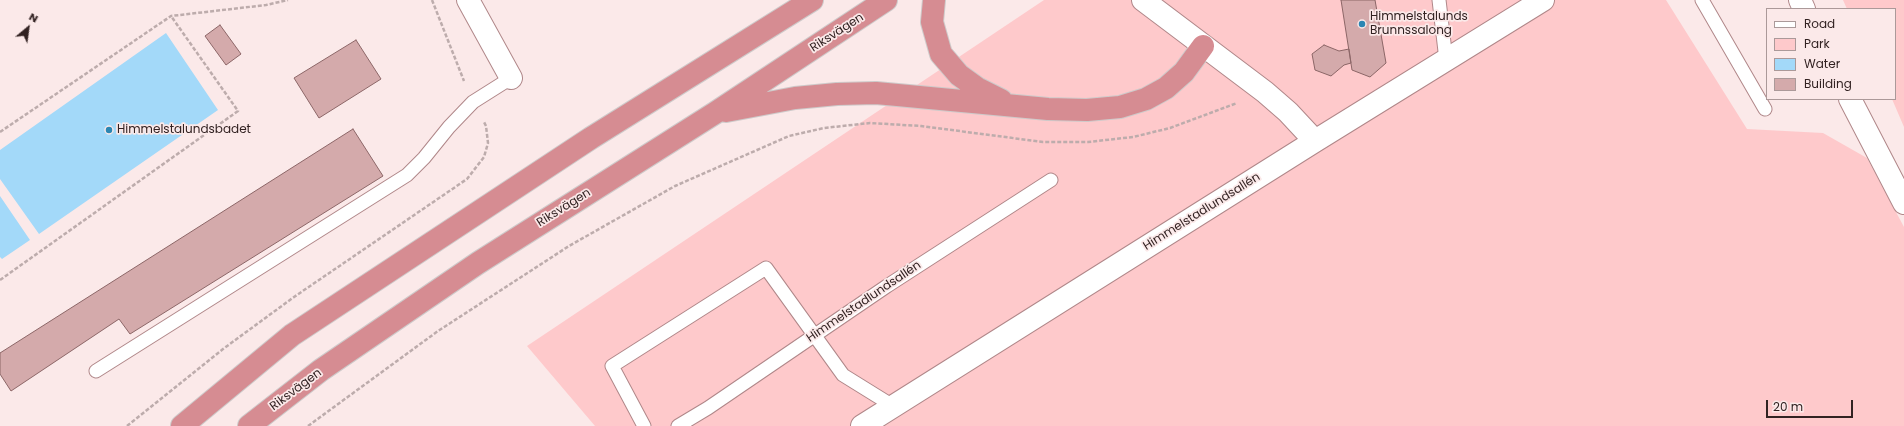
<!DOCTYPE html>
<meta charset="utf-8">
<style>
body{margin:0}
#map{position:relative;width:1904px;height:426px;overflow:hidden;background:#fbe9e9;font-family:Poppins,sans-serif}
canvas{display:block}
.legend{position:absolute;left:1766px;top:8px;width:130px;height:92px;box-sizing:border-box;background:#fbe9e9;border:1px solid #ab9999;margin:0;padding:5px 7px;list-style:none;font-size:12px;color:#322222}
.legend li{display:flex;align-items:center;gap:8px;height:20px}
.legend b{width:20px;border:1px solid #ab9999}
.north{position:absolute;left:8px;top:8px;width:40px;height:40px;-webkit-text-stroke:3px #fbe9e9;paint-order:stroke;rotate:29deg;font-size:11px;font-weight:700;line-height:16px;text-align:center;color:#322222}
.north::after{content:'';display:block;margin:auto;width:14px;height:18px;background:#322222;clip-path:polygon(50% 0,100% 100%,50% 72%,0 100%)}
.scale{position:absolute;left:1766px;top:400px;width:87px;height:18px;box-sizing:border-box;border:2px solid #322222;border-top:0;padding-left:5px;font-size:12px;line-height:14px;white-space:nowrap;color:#322222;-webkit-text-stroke:3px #fbe9e9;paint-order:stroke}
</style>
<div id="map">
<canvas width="1904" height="426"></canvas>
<ul class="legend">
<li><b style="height:5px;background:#fff"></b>Road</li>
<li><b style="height:11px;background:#fec9cb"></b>Park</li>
<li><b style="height:11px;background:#a3d9f9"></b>Water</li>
<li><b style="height:11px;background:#d4aaab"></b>Building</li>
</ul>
<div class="north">N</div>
<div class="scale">20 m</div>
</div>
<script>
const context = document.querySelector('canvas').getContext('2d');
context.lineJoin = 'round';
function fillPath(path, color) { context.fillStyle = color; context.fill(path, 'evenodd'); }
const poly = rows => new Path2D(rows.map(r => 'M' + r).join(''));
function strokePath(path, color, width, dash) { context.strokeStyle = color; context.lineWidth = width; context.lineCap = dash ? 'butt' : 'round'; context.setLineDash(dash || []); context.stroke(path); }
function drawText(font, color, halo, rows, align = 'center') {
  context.font = font + ' Poppins,sans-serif'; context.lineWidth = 3.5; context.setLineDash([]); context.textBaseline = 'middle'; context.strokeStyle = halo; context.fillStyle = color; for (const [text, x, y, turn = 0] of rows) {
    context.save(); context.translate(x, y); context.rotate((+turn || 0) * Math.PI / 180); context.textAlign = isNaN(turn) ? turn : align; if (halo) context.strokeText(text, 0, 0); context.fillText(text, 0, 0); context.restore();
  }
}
const green = poly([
 [1044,0,1666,0,1747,129,1823,133,1867,158,1904,227,1904,426,595,426,527,346],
 [1843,0,1904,0,1904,127,1892,99,1895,99,1895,9,1847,9]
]);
const water = poly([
 [166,33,218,110,39,234,0,179,0,150],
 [0,196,30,240,2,259,0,257]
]);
const building = poly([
 [1341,0,1375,0,1386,63,1370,77,1352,70,1341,0],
 [220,25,241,54,226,65,205,36,220,25],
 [356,40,381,79,319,118,294,78,356,40],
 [1324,45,1339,51,1349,49,1351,63,1344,65,1331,76,1315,70,1312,54,1324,45],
 [353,129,383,176,130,334,119,319,11,391,0,374,0,353,353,129]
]);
const path = poly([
 [432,0,464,81],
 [0,132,171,16,266,5,288,0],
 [0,280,238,111,171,16],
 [127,426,223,349,294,297,467,179,484,157,488,143,486,126,484,122],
 [308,426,438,331,569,246,675,186,789,136,824,128,870,123,921,126,1043,142,1088,142,1133,137,1170,128,1237,103]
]);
const service = poly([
 [1439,0,1446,60],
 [1702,0,1765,109],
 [96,371,407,175,424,158,449,127,473,102,511,78],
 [644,426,612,366,766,268,843,375,893,406],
 [678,426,708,408,887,286,1051,180]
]);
const minor = poly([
 [468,0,511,78],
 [1143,0,1265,92,1288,112,1315,141],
 [1800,0,1804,9],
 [1850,99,1904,203],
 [862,426,1315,141,1543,0]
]);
const trunk = poly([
 [934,0,932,22,941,54,959,75,977,88,1001,100],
 [726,111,795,98,837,94,876,93,1048,109,1087,110,1120,107,1146,99,1166,88,1184,72,1203,46],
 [182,426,292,335,591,138,812,0],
 [249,426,321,370,478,263,715,113,886,0]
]);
const markers = [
 [1362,24,4,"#2b86b3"],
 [109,130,4,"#2b86b3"]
];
const poiNames = [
 ["Himmelstalunds",1370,17],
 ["Brunnssalong",1370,31],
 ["Himmelstalundsbadet",117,130]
];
const streetNames = [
 ["Riksvägen",837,33,-33],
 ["Riksvägen",564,208,-32],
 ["Himmelstadlundsallén",1202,212,-32],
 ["Himmelstadlundsallén",864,302,-34],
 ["Riksvägen",296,390,-37]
];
fillPath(green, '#fec9cb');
fillPath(water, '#a3d9f9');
fillPath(building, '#d4aaab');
strokePath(building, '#8c6667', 1);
strokePath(service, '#b08789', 15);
strokePath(minor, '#b08789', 24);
strokePath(trunk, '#cecaca', 24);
strokePath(path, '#bdacac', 2.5, [4, 2]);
strokePath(service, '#fff', 13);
strokePath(minor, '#fff', 22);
strokePath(trunk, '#d68c92', 22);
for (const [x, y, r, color] of markers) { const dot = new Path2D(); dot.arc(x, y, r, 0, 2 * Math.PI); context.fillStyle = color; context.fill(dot); strokePath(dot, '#fbe9e9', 1.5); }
drawText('12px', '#322222', '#fbe9e9', poiNames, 'left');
drawText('12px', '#322222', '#fbe9e9', streetNames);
</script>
